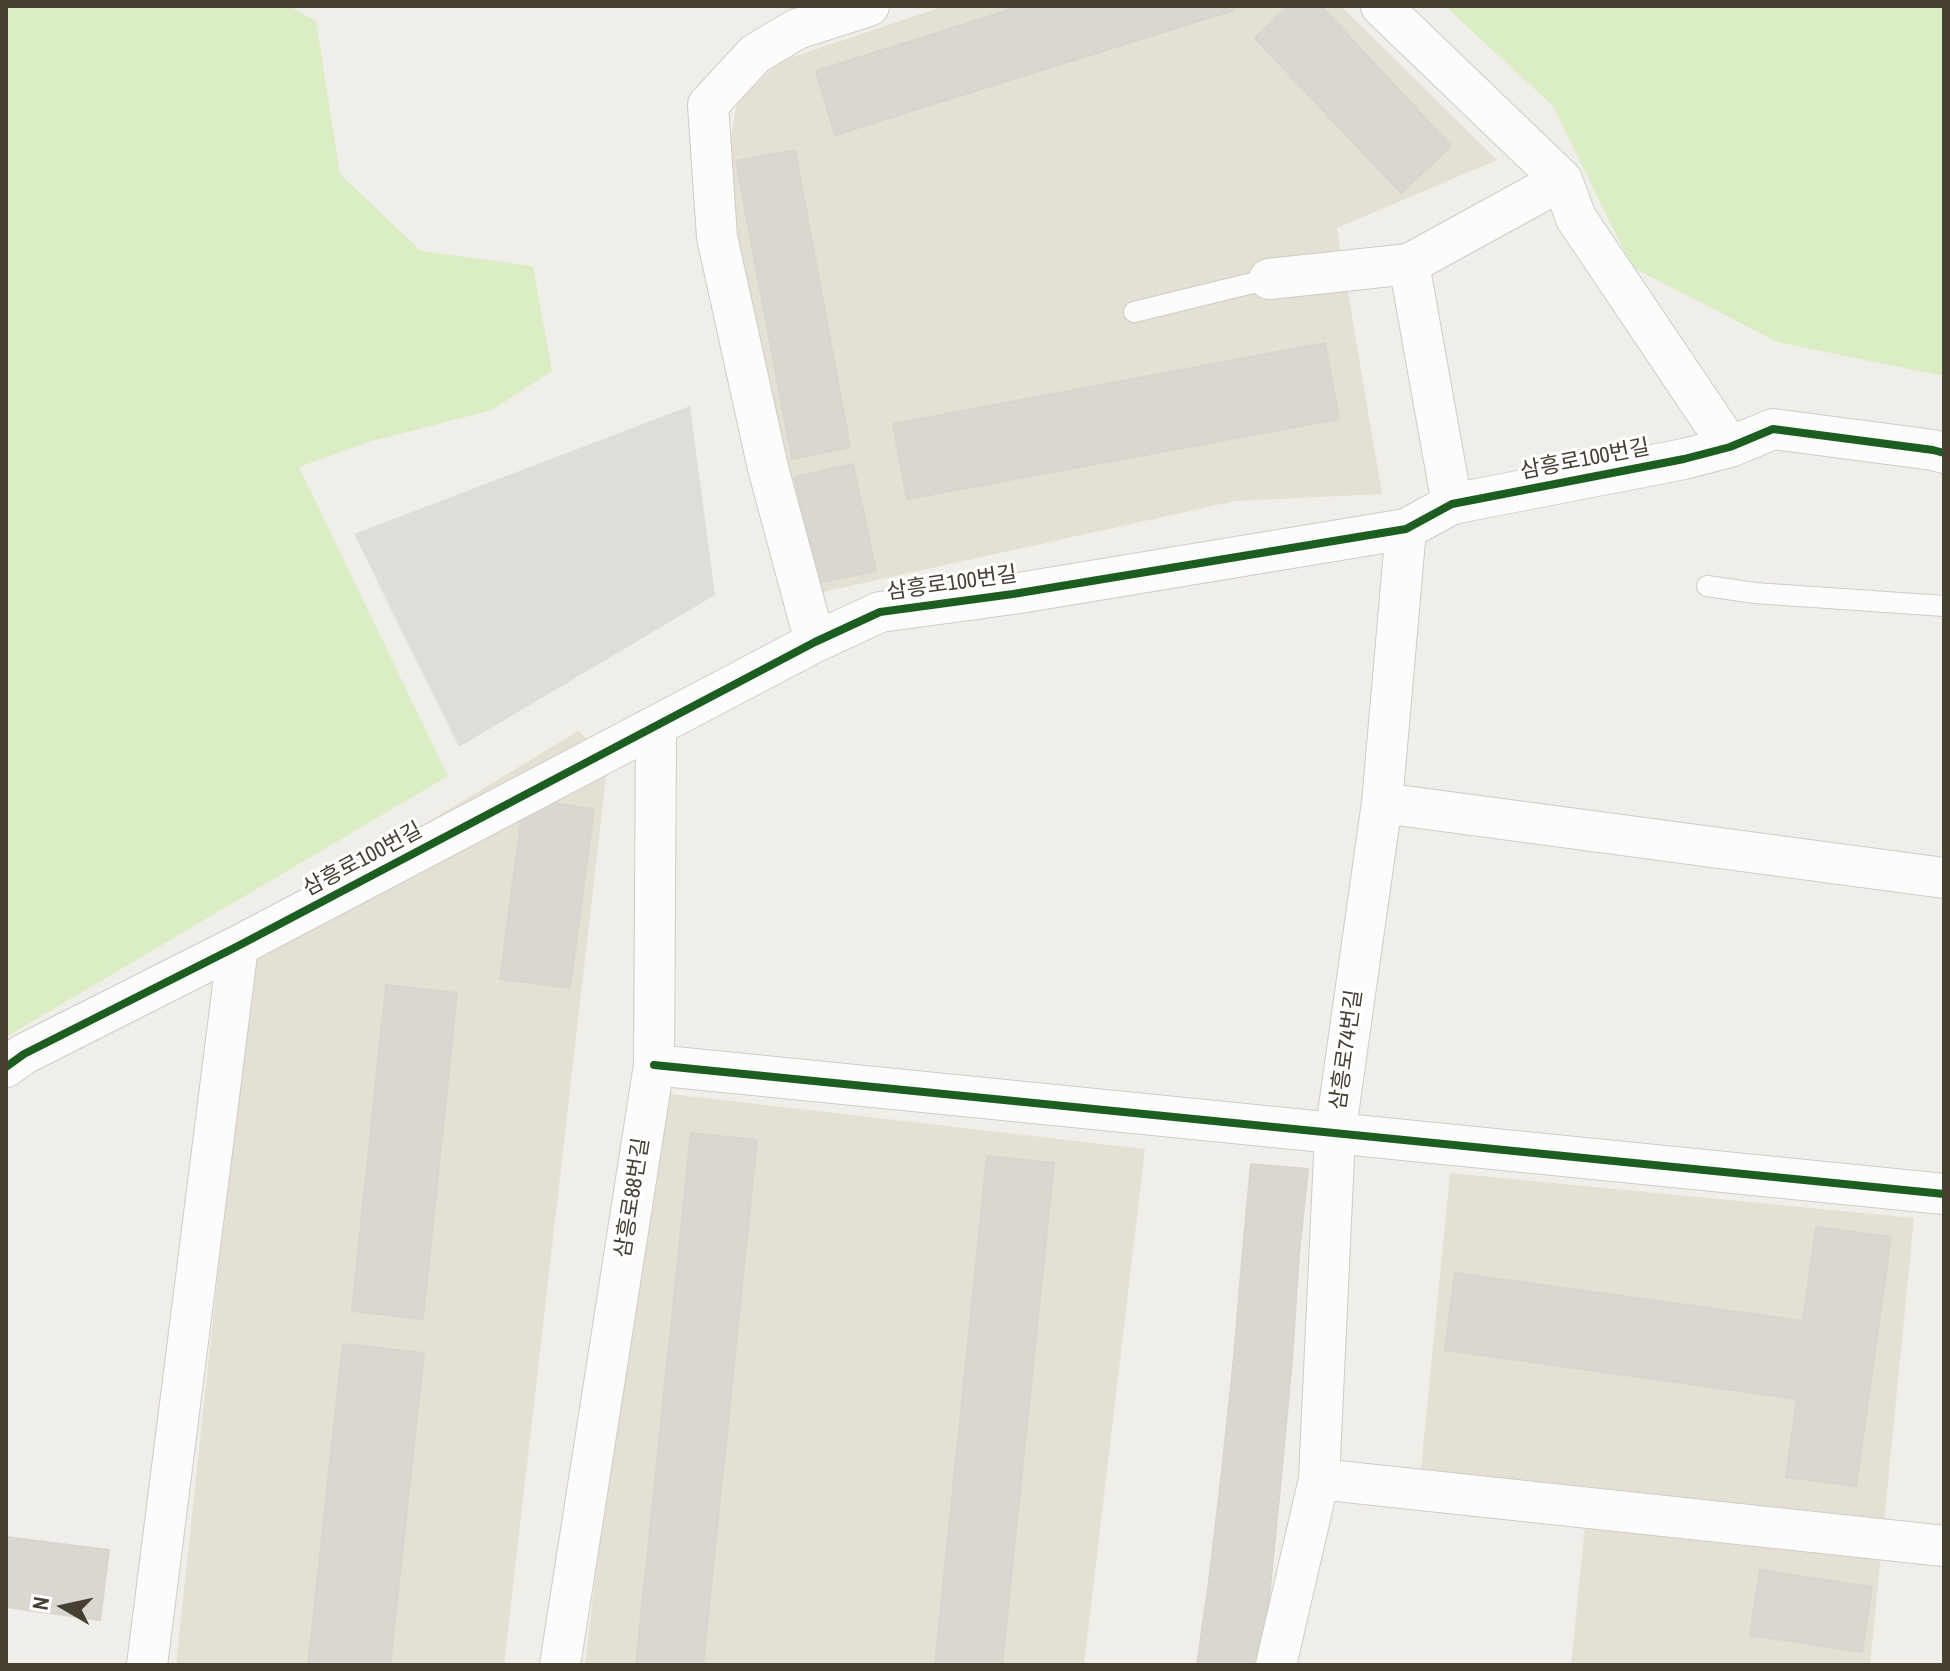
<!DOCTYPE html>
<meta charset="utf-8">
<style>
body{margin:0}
#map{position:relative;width:1950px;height:1671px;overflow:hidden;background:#f0eee8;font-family:"Archivo Narrow",sans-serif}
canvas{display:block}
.frame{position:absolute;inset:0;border:8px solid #464033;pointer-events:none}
.north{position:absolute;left:24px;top:1567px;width:80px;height:80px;-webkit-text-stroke:6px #fff;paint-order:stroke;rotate:279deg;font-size:22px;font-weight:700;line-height:32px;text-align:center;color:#464033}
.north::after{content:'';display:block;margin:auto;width:28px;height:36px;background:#464033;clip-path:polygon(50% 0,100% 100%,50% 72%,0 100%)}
</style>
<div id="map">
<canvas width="1950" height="1671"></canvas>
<div class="frame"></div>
<div class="north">N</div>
</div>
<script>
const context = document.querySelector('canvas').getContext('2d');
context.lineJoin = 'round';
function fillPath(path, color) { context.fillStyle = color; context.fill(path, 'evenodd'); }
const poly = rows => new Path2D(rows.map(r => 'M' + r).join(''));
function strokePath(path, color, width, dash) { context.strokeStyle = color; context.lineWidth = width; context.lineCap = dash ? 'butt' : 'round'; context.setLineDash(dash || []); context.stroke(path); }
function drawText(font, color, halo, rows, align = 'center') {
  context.font = font + ' "Archivo Narrow","Noto Sans KR",sans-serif'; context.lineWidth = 6; context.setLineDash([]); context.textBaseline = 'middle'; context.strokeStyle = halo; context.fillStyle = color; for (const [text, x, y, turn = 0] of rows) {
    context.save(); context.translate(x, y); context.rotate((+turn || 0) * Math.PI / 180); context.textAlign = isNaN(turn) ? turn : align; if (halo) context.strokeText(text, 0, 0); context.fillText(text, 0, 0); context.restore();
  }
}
const residential = poly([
 [945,6,1341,6,1497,160,1337,228,1382,494,1235,501,805,596,725,168,737,104,778,62],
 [578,731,608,759,504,1665,176,1665,255,927],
 [653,1092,1145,1149,1084,1665,585,1665],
 [1450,1173,1914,1218,1870,1665,1571,1665,1586,1515,1418,1499]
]);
const green = poly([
 [6,6,289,6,316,21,340,174,421,251,533,266,552,371,492,410,369,442,299,467,448,776,6,1037],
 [1445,6,1944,6,1944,376,1777,342,1632,267,1553,106]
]);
const parking = poly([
 [690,406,715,595,459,747,354,534]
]);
const building = poly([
 [1022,6,1233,6,1234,10,835,135,816,71,1022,6],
 [1289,6,1321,6,1451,146,1401,193,1255,38,1289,6],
 [795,150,850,447,792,459,736,161,795,150],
 [1325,343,1339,419,907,499,893,424,1325,343],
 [853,464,876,571,817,583,795,477,853,464],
 [524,799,594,809,570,988,500,979,524,799],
 [386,985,457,993,423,1319,352,1311,386,985],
 [691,1133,757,1140,703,1665,636,1665,691,1133],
 [987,1156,1054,1163,1002,1665,935,1665,987,1156],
 [1251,1164,1308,1169,1299,1254,1243,1249,1251,1164],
 [1816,1227,1891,1237,1856,1486,1786,1477,1797,1399,1445,1350,1455,1273,1803,1321,1816,1227],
 [1243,1249,1299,1254,1292,1360,1234,1356,1243,1249],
 [343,1344,424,1353,390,1665,308,1665,343,1344],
 [1234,1356,1292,1360,1281,1478,1222,1471,1234,1356],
 [1222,1471,1281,1478,1270,1588,1209,1581,1222,1471],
 [6,1537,109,1550,100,1620,6,1607,6,1537],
 [1760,1570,1872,1587,1862,1652,1750,1635,1760,1570],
 [1209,1581,1270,1588,1260,1665,1197,1665,1209,1581]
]);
const service = poly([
 [1134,312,1269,279],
 [1707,586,1755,593,1944,606]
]);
const minor = poly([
 [1381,6,1562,180,1576,218,1730,447],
 [1409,264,1562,180],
 [1269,279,1409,264,1452,504],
 [815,642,768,468,717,237,708,105,755,54,797,29,869,6],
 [1382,803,1944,878],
 [654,1065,1944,1194],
 [6,1067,24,1054,238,946,815,642,880,612,1013,594,1406,529,1452,504,1684,459,1730,447,1773,429,1933,450,1944,453],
 [1319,1479,1944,1546],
 [147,1665,238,946],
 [560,1665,654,1065,656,727],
 [1276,1665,1319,1479,1335,1135,1382,803,1406,529]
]);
const cycleway = poly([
 [654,1065,1944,1194],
 [6,1067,24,1054,238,946,815,642,880,612,1013,594,1406,529,1452,504,1684,459,1730,447,1773,429,1933,450,1944,453]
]);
const streetNames = [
 ["삼흥로100번길",1585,460,-11],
 ["삼흥로100번길",952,584,-8],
 ["삼흥로100번길",363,860,-28],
 ["삼흥로74번길",1347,1050,-82],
 ["삼흥로88번길",633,1198,-81]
];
fillPath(residential, '#e5e0d4');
fillPath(green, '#dbedc5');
fillPath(parking, '#dfddd8');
fillPath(building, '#d9d7d0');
strokePath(building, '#d8d5ce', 2);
strokePath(service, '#ceccc5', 22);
strokePath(minor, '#ceccc5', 42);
strokePath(service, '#fdfcfc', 20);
strokePath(minor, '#fdfcfc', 40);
strokePath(cycleway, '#1b5e20', 8);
drawText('22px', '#464033', '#fff', streetNames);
</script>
